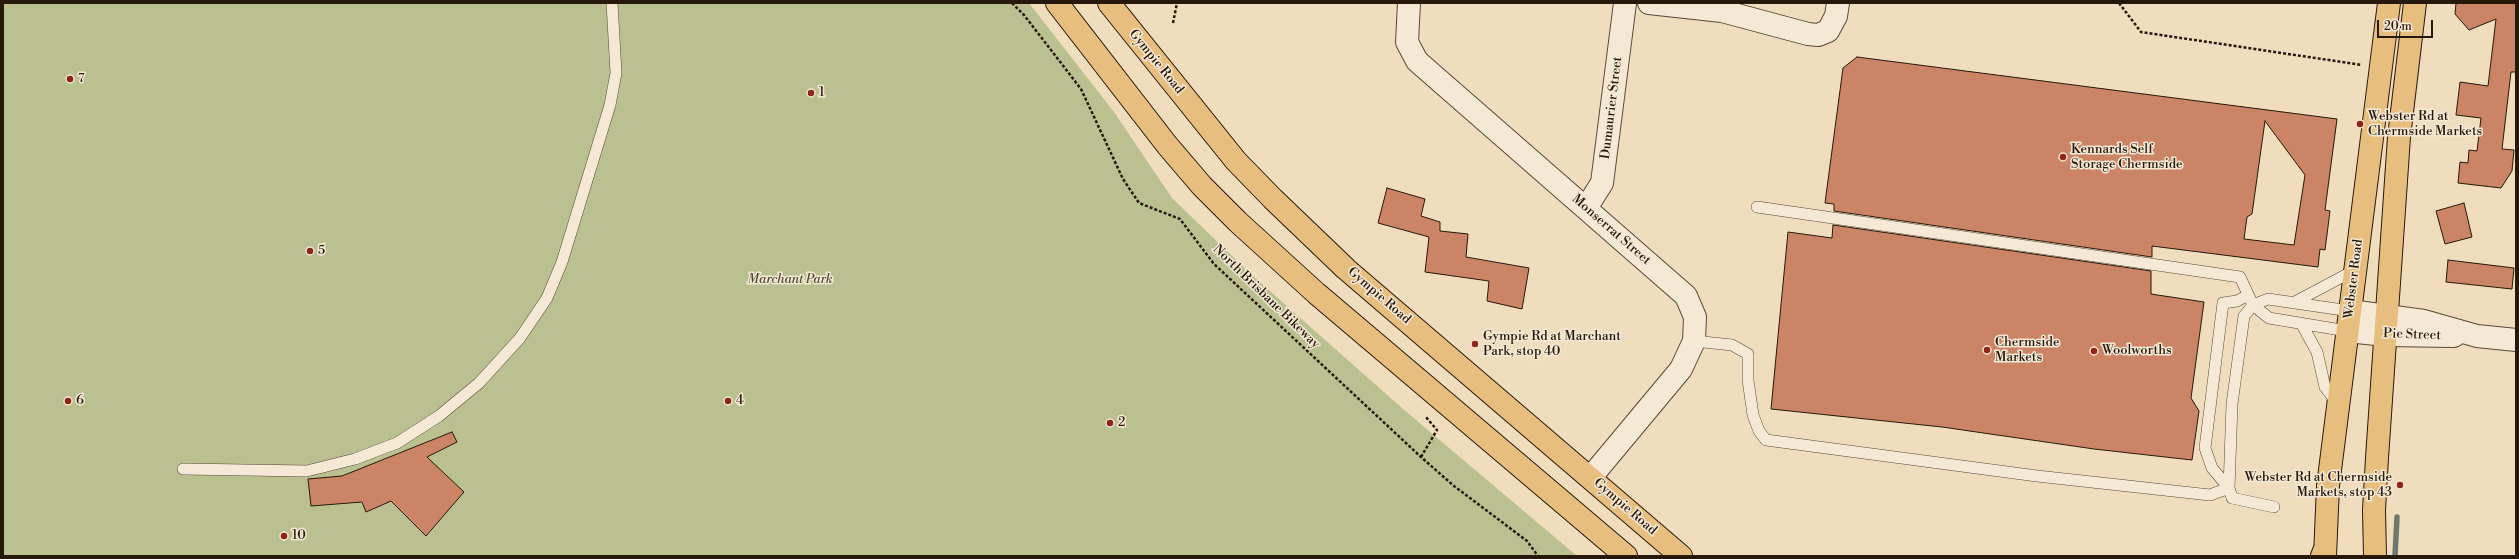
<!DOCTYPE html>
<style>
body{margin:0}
#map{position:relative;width:2519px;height:559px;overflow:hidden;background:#efddbe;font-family:"Libre Bodoni",serif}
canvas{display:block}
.frame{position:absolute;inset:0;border:4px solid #26180a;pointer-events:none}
.scale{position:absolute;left:2377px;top:20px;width:56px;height:18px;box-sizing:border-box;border:2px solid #26180a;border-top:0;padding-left:5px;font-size:12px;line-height:14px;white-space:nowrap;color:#26180a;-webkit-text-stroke:3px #f5e9d5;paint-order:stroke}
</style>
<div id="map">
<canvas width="2519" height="559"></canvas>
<div class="frame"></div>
<div class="scale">20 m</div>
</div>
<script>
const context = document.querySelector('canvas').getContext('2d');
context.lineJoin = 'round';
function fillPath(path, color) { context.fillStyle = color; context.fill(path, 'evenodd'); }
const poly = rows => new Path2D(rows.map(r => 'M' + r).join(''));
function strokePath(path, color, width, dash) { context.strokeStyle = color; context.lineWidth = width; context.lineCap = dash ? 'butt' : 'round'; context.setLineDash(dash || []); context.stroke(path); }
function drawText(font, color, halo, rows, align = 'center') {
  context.font = font + ' "Libre Bodoni",serif'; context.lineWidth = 3; context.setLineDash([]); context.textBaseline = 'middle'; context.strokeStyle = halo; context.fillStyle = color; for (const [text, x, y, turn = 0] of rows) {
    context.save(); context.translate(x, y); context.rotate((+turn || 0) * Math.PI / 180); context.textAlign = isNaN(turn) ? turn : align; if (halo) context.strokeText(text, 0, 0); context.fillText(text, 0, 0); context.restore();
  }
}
const green = poly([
 [3,3,1029,3,1114,112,1172,198,1253,276,1403,409,1577,556,3,556]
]);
const stream = poly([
 [2395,556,2397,517]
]);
const building = poly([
 [2456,3,2516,3,2516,72,2511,72,2502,149,2514,150,2512,171,2501,188,2458,183,2460,162,2468,163,2469,150,2477,151,2481,118,2456,115,2460,82,2488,86,2496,19,2469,30,2455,14,2456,3],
 [1857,57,2337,119,2325,210,2330,211,2325,250,2320,249,2318,267,2152,246,2152,257,1834,211,1834,204,1825,203,1843,68,1857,57],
 [2265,121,2305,175,2294,245,2244,239,2247,217,2252,214,2265,121],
 [1387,188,1425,199,1421,216,1440,222,1440,231,1468,234,1466,257,1529,268,1522,309,1487,301,1489,281,1425,272,1429,237,1378,223,1387,188],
 [2464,203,2472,237,2445,244,2436,211,2464,203],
 [1833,225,2151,271,2151,294,2204,302,2191,398,2199,411,2192,460,2094,449,1942,427,1771,409,1788,232,1832,238,1833,225],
 [2448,260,2514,268,2512,289,2446,282,2448,260],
 [452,432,457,442,427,457,464,492,426,536,391,501,366,512,362,502,311,506,308,479,342,476,452,432]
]);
const path = poly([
 [1012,3,1024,15,1081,89,1123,179,1139,203,1180,219,1214,264,1421,457,1454,486,1527,541,1538,556],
 [2119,3,2141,32,2362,65],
 [1173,23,1177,3],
 [1421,457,1437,430,1425,416]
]);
const service = poly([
 [1757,207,2240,277,2253,305,2269,318,2347,331],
 [2248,295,2237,301,2223,303,2205,448,2212,468,2229,488,2232,498,2274,507],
 [2293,303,2355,270],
 [2301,323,2317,352,2325,387,2337,403],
 [1694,341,1732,345,1748,354,1748,380,1753,415,1759,431,1766,440,2037,476,2210,495,2229,488,2232,404,2244,316,2253,305,2268,299,2350,311],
 [183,469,307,471,355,459,397,443,439,416,479,383,520,338,547,298,562,262,610,105,616,73,612,3]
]);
const minor = poly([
 [1409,3,1407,42,1417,61,1686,296,1695,317,1694,341,1681,369,1591,477],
 [1649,3,1722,11,1808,34,1818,35,1828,31,1836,16,1838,3],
 [1586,208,1602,183,1625,3],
 [2350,311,2424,321,2477,336,2516,340],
 [2347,331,2386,335,2454,336]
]);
const primary = poly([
 [2325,556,2328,486,2389,3],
 [2375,556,2374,510,2377,458,2399,137,2415,3]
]);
const trunk = poly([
 [1057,3,1167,145,1202,186,1238,222,1316,293,1626,556],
 [1109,3,1236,161,1273,199,1346,269,1681,556],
 [2322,556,2324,551]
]);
const markers = [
 [70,79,4,"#8f2418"],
 [811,93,4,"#8f2418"],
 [2360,124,4,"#8f2418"],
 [2063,157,4,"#8f2418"],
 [310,251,4,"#8f2418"],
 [1475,344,4,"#8f2418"],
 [1987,350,4,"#8f2418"],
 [2094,351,4,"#8f2418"],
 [68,401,4,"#8f2418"],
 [728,401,4,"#8f2418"],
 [1110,423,4,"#8f2418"],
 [2400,485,4,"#8f2418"],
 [284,536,4,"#8f2418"]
];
const streetNames = [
 ["Gympie Road",1156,62,51],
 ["Dumaurier Street",1612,108,-83],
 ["Monserrat Street",1611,230,41],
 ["Webster Road",2354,279,-83],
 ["Gympie Road",1379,296,41],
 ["North Brisbane Bikeway",1266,297,44],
 ["Pie Street",2412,335,2],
 ["Gympie Road",1625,507,41]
];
const poiNames = [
 ["7",78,79],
 ["1",819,93],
 ["Webster Rd at",2368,117],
 ["Chermside Markets",2368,132],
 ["Kennards Self",2071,150],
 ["Storage Chermside",2071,165],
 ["5",318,251],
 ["Gympie Rd at Marchant",1483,337],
 ["Park, stop 40",1483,352],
 ["Chermside",1995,343],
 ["Markets",1995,358],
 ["Woolworths",2102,351],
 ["6",76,401],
 ["4",736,401],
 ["2",1118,423],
 ["Webster Rd at Chermside",2392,478,"right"],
 ["Markets, stop 43",2392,493,"right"],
 ["10",292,536]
];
const parkNames = [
 ["Marchant Park",790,280]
];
fillPath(green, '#bbc090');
strokePath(stream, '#6c7a71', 5.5);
fillPath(building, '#cb8465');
strokePath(building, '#26180a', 1);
strokePath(service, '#584937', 12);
strokePath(minor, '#584937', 24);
strokePath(primary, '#26180a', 24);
strokePath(trunk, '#26180a', 24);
strokePath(path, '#26180a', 2.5, [3, 2]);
strokePath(service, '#f5e9d5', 11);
strokePath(minor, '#f5e9d5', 22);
strokePath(primary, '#e8be7f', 22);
strokePath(trunk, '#e8be7f', 22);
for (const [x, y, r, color] of markers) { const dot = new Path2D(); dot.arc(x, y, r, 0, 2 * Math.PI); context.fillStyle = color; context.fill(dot); strokePath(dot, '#f5e9d5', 1.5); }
drawText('13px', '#26180a', '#f5e9d5', streetNames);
drawText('13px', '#26180a', '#f5e9d5', poiNames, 'left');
drawText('italic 13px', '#534a32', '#f5e9d5', parkNames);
</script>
